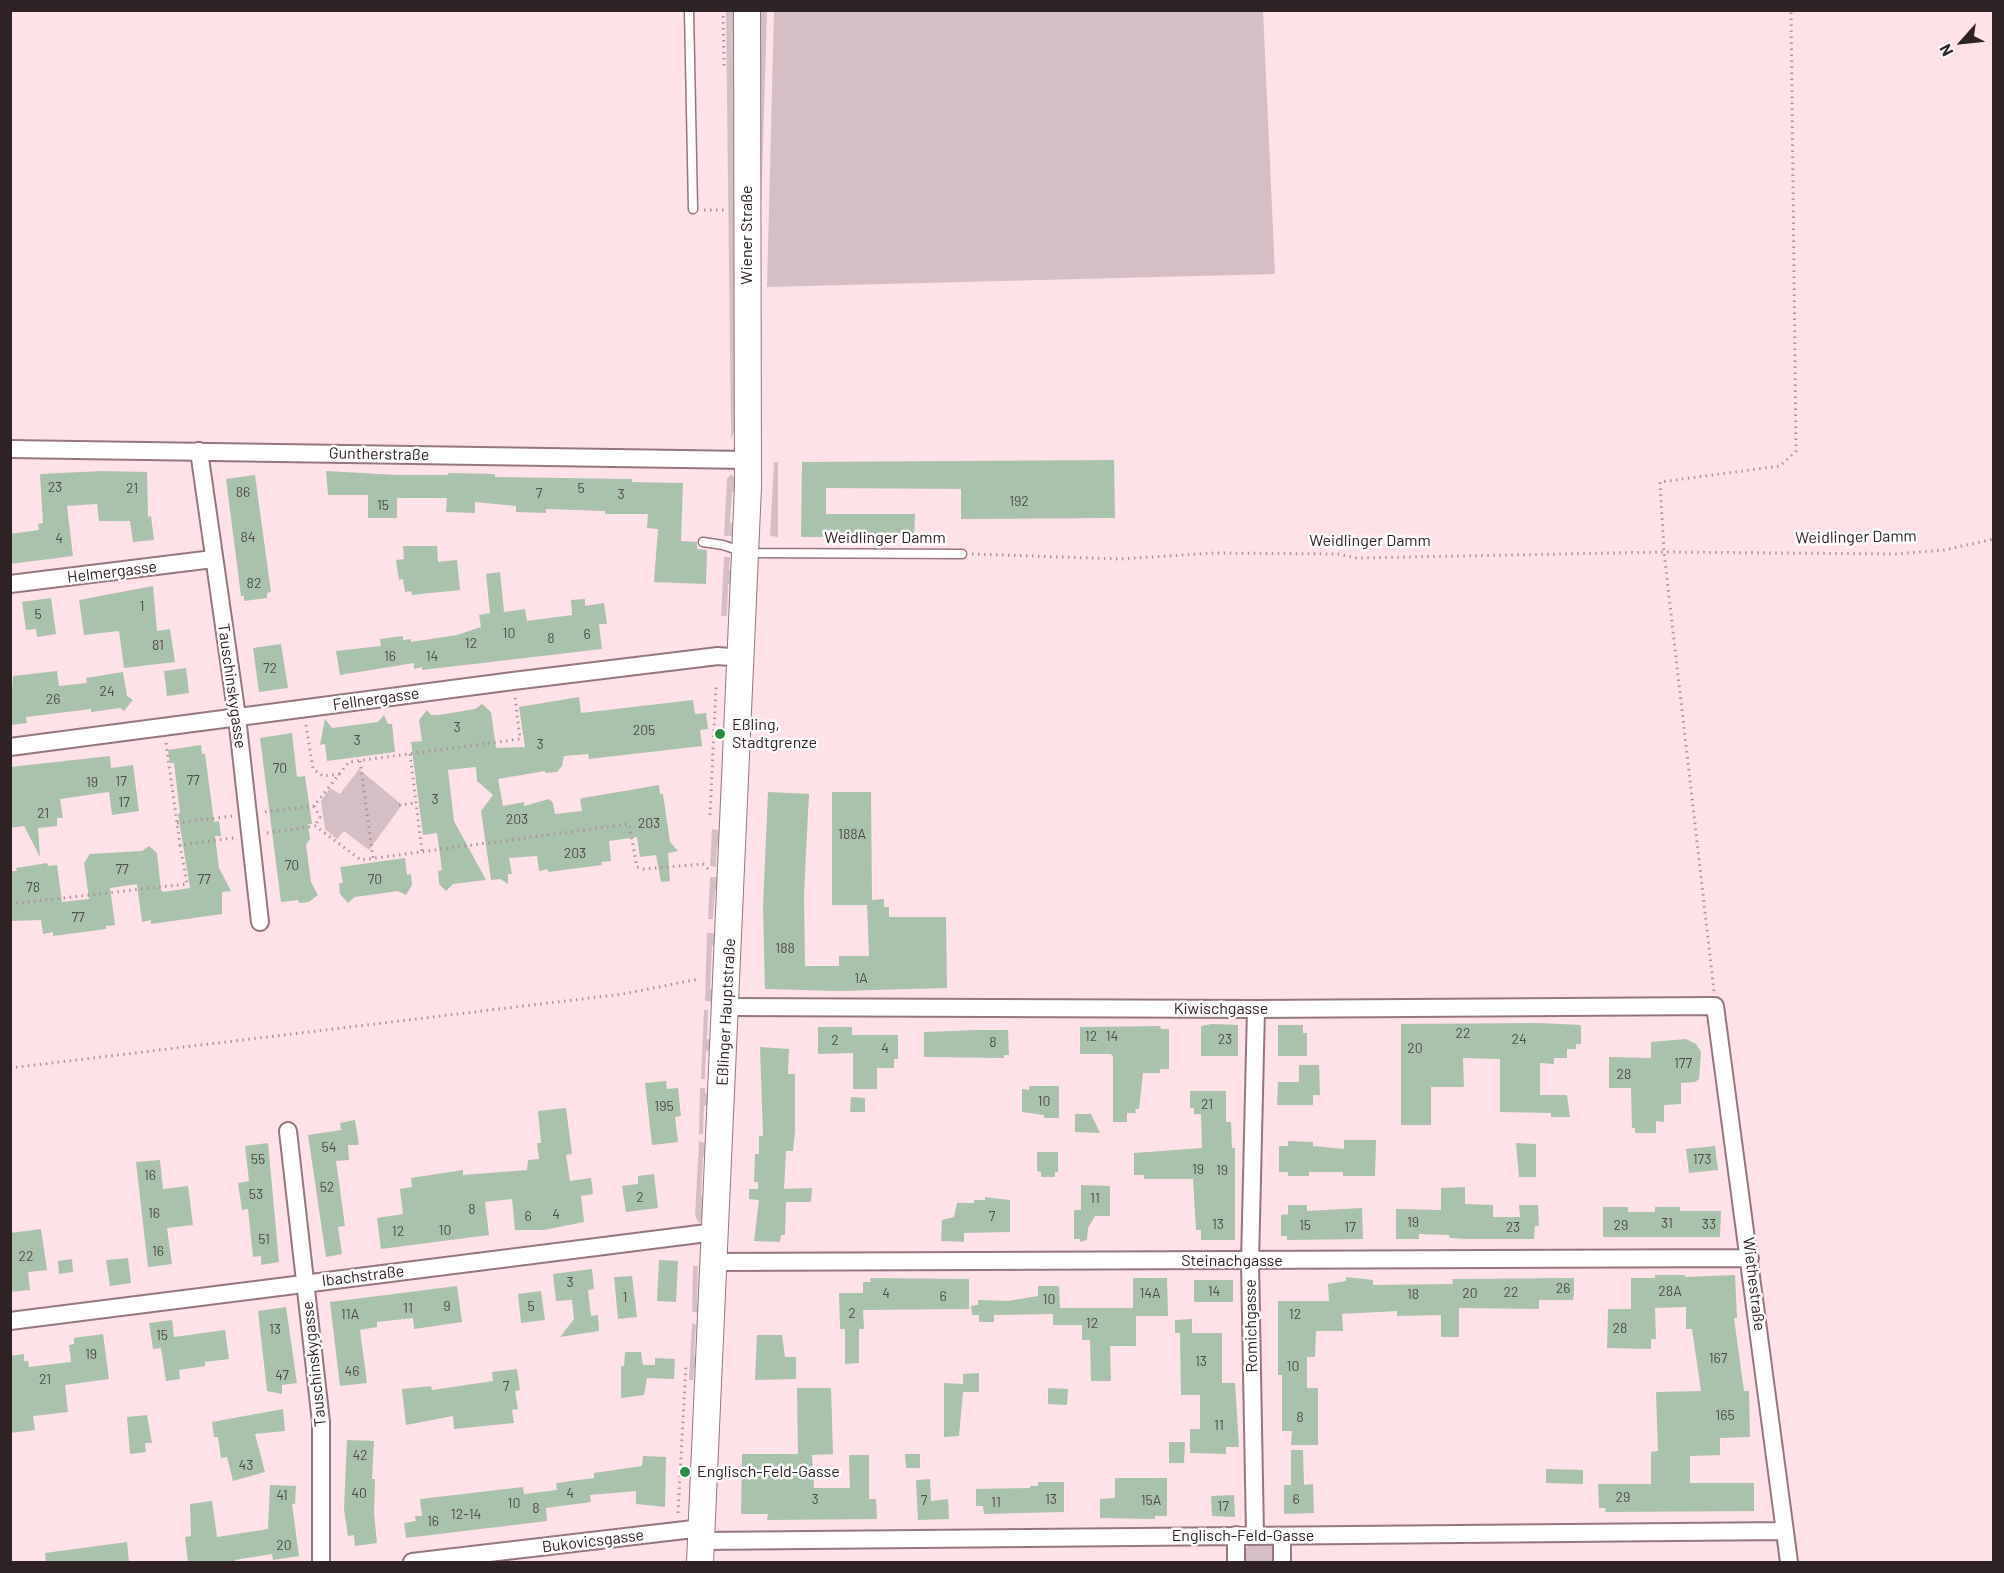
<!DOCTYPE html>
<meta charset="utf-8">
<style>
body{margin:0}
#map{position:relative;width:2004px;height:1573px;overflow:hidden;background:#ffe1e8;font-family:Barlow,sans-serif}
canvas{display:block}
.frame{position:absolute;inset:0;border:12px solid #2f2225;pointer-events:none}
.north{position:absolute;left:1932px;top:12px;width:60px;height:60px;-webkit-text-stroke:4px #fff;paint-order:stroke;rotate:243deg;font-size:16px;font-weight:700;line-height:24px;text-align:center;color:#2f2225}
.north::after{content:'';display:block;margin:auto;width:21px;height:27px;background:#2f2225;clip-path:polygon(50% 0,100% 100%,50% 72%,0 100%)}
</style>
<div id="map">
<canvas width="2004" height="1573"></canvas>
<div class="frame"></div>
<div class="north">N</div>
</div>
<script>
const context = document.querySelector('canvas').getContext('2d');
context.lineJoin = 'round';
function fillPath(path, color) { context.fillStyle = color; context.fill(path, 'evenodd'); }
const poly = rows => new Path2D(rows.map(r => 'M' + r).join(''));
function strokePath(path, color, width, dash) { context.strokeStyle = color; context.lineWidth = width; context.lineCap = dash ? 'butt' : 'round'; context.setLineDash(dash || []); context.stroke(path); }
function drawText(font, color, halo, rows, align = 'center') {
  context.font = font + ' Barlow,sans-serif'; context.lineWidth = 5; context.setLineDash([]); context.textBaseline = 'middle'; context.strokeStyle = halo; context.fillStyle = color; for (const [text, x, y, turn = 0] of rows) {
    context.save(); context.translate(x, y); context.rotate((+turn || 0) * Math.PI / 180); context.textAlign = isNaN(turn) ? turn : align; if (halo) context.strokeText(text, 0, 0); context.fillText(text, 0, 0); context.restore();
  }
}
const green = poly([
 [726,11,735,11,738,424,731,439],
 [758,11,767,11,761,212,761,433],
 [774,11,1263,11,1275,274,767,287],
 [774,462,778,462,778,537,770,536],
 [731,474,737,481,738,491,732,492,730,523,736,524,736,536,724,536,727,479],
 [724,557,730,557,729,570,735,571,734,583,728,584,727,616,721,616],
 [359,769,402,805,369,850,344,831,337,839,325,829,321,801,330,788,340,794],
 [712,829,723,831,723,844,717,845,716,867,710,866],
 [710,877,721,877,721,889,715,890,713,919,708,919],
 [707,933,719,933,718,946,712,946,710,989,716,989,715,1002,705,1001],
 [704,1010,708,1010,707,1039,713,1040,712,1052,706,1051,705,1079,701,1079],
 [700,1088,705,1088,705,1093,710,1093,710,1105,704,1106,703,1134,699,1134],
 [699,1141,709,1144,709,1157,703,1157,701,1196,707,1197,705,1216,699,1223,695,1216],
 [693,1266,698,1266,697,1303,702,1304,702,1315,692,1311],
 [692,1323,696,1325,694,1356,700,1357,699,1367,694,1367,693,1380,689,1380],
 [1253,1541,1273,1544,1276,1562,1243,1562,1246,1548]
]);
const building = poly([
 [1114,460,1115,518,961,519,961,489,826,488,826,514,915,514,914,537,801,537,802,462],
 [102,471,147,472,148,517,151,516,154,540,133,542,130,521,99,521,97,504,67,506,73,556,10,564,10,534,39,530,38,524,43,523,40,474],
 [326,471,397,475,448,475,448,473,495,474,495,477,632,479,632,482,683,483,681,541,697,542,697,549,707,550,706,584,654,582,658,529,647,528,648,514,605,514,605,511,546,509,546,513,516,512,516,506,475,502,475,513,446,512,447,498,397,498,397,518,368,518,368,495,328,495],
 [255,475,271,592,267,593,267,598,244,601,244,596,241,596,226,479],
 [403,546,437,546,438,562,457,560,460,590,412,595,411,591,405,592,403,579,399,580,396,560,404,559],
 [500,572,504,612,525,609,527,621,572,615,571,600,585,599,585,606,604,603,607,624,599,624,602,649,422,670,422,667,414,669,414,663,340,675,336,651,381,646,380,639,403,636,403,640,411,639,411,642,457,635,481,627,479,615,490,613,486,574],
 [153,586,157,631,170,629,175,662,124,668,119,631,84,635,79,600],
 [51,598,56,634,37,637,36,629,26,630,22,602],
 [281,644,288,688,259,692,253,648],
 [186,668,189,693,167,696,164,671],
 [57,671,59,686,87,683,86,678,123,672,127,696,133,700,124,711,120,708,91,712,91,709,26,717,27,723,10,725,13,676],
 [579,697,581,713,693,700,695,714,706,713,708,729,700,730,702,746,589,759,588,754,564,756,562,766,557,772,545,773,545,771,498,779,503,806,524,802,524,806,549,799,553,803,555,814,582,811,580,799,583,798,659,785,660,794,663,794,670,842,678,851,668,853,670,881,661,882,656,855,640,857,637,837,609,841,611,861,601,862,602,865,548,872,548,869,539,871,537,856,509,858,512,874,508,874,508,884,500,879,491,880,481,811,493,795,477,781,476,767,448,770,454,821,486,880,453,884,446,891,439,884,438,871,442,870,437,833,423,835,411,742,422,741,419,720,427,710,431,715,439,715,475,709,482,704,491,712,496,748,525,747,519,707],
 [384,715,388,724,392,724,395,752,327,761,325,744,320,745,325,719,332,728,378,722],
 [292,733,297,777,305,776,312,824,308,824,310,839,306,845,311,882,318,895,309,902,299,903,298,900,281,902,260,738],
 [201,745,202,754,205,754,214,822,219,821,221,836,215,836,219,868,231,891,222,892,222,914,151,924,151,920,142,922,137,884,110,888,115,925,106,926,106,929,53,936,53,932,43,934,41,920,10,921,10,871,17,871,16,868,47,863,48,866,57,865,62,902,89,899,84,863,90,854,142,851,149,846,157,853,161,890,163,892,190,888,178,814,180,813,174,763,170,763,168,750],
 [110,756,111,768,133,765,139,811,112,815,109,792,60,799,63,818,57,818,57,826,38,828,40,857,24,826,10,828,10,767],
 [768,792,809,794,804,894,805,966,839,966,839,956,869,956,867,905,832,905,832,792,871,792,872,900,884,899,884,907,889,907,889,917,946,917,947,988,839,991,765,989,763,907],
 [405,858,407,875,411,874,412,885,406,895,398,891,355,897,348,903,340,894,339,883,343,883,340,867],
 [1539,1023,1580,1025,1581,1027,1581,1044,1576,1044,1576,1049,1567,1049,1567,1058,1554,1058,1554,1064,1540,1063,1540,1095,1567,1095,1570,1117,1551,1117,1551,1113,1500,1112,1500,1059,1463,1058,1464,1087,1431,1087,1431,1125,1401,1125,1401,1024],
 [1212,1024,1238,1025,1238,1056,1201,1056,1201,1026],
 [1278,1025,1303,1025,1303,1033,1307,1033,1307,1056,1278,1056],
 [1160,1026,1161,1029,1169,1029,1169,1069,1160,1069,1160,1073,1143,1073,1139,1109,1135,1109,1136,1113,1127,1113,1127,1122,1113,1122,1113,1057,1111,1054,1080,1054,1080,1027],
 [818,1027,852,1027,852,1035,898,1035,898,1059,894,1059,894,1068,877,1068,877,1089,853,1089,853,1053,818,1054],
 [978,1030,1008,1030,1009,1055,1004,1055,1004,1058,924,1057,924,1032],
 [1686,1039,1696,1044,1701,1052,1699,1079,1695,1082,1681,1083,1681,1104,1664,1105,1664,1122,1656,1121,1656,1133,1635,1133,1635,1128,1632,1128,1631,1088,1609,1088,1609,1057,1651,1058,1651,1042],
 [760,1047,789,1049,788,1074,795,1074,795,1131,793,1151,786,1151,784,1189,812,1188,811,1202,786,1202,785,1235,781,1235,780,1242,754,1241,759,1200,749,1199,749,1189,758,1189,758,1182,754,1182,755,1154,759,1154,759,1136,763,1136],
 [1299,1065,1319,1065,1320,1095,1313,1095,1313,1105,1277,1105,1278,1082,1299,1082],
 [666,1081,667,1089,678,1088,681,1116,675,1117,678,1142,652,1145,645,1083],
 [1029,1086,1059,1086,1059,1118,1044,1118,1044,1115,1022,1112,1022,1089,1029,1090],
 [1190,1091,1226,1091,1226,1122,1231,1122,1232,1148,1235,1148,1235,1240,1201,1240,1201,1230,1196,1230,1193,1179,1144,1179,1144,1175,1134,1175,1134,1153,1202,1148,1201,1114,1194,1114,1194,1108,1190,1108],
 [851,1097,865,1098,865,1112,850,1112],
 [566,1108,572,1154,566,1155,570,1181,591,1178,593,1194,581,1196,584,1222,544,1230,515,1230,512,1199,485,1202,489,1235,381,1249,377,1218,403,1214,400,1189,412,1187,411,1178,463,1170,463,1175,527,1170,528,1160,539,1159,537,1143,541,1143,538,1111],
 [1075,1114,1091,1114,1100,1133,1075,1132],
 [355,1120,359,1145,348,1145,349,1160,336,1161,345,1226,338,1227,342,1254,326,1257,308,1135,341,1130,340,1123],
 [1344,1140,1376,1140,1375,1176,1343,1176,1343,1172,1309,1172,1309,1176,1288,1176,1288,1172,1279,1172,1279,1146,1288,1146,1288,1141,1313,1142,1313,1146,1344,1149],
 [268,1143,279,1262,261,1265,261,1256,253,1257,248,1209,242,1210,238,1183,249,1181,245,1146],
 [1516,1143,1536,1144,1536,1177,1519,1177],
 [1715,1146,1718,1170,1689,1173,1686,1149],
 [1037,1152,1058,1152,1058,1172,1055,1172,1055,1177,1041,1177,1041,1172,1037,1171],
 [160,1160,163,1189,188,1186,193,1225,167,1228,172,1264,148,1267,136,1162],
 [654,1174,658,1208,626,1212,622,1186,638,1184,638,1176],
 [1081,1185,1110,1186,1110,1216,1095,1216,1088,1228,1087,1240,1080,1242,1080,1239,1074,1239,1074,1210,1081,1210],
 [1465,1187,1465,1204,1493,1205,1493,1217,1520,1217,1519,1205,1538,1205,1539,1226,1535,1226,1534,1239,1467,1239,1450,1238,1449,1235,1419,1234,1419,1239,1396,1239,1396,1209,1441,1210,1441,1188],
 [985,1197,1010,1200,1010,1232,964,1233,964,1242,941,1241,942,1220,954,1217,957,1203,974,1203,974,1200,985,1200],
 [1288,1205,1307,1205,1307,1211,1362,1208,1363,1239,1287,1240,1287,1236,1281,1236,1281,1215,1288,1214],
 [1603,1207,1628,1207,1628,1212,1655,1212,1655,1207,1680,1207,1680,1211,1721,1211,1720,1237,1603,1237],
 [41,1229,47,1270,28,1272,30,1290,10,1292,10,1233],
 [128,1258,131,1283,110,1286,106,1260],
 [72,1259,73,1272,59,1274,58,1261],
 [659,1260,678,1261,676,1302,657,1301],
 [592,1269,594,1289,588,1290,591,1316,598,1315,599,1331,560,1337,574,1319,572,1300,556,1301,553,1274],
 [1655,1275,1685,1275,1685,1277,1735,1275,1737,1318,1734,1318,1744,1391,1749,1391,1750,1437,1720,1438,1720,1455,1690,1456,1690,1483,1754,1483,1754,1511,1605,1512,1606,1508,1599,1508,1598,1484,1651,1484,1651,1452,1658,1451,1656,1392,1701,1391,1692,1329,1686,1329,1686,1307,1655,1308,1656,1339,1651,1339,1651,1349,1607,1348,1608,1309,1631,1309,1631,1278,1655,1278],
 [632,1276,637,1317,618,1319,614,1277],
 [1346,1277,1373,1280,1373,1285,1453,1284,1452,1279,1574,1278,1574,1295,1573,1300,1539,1300,1539,1309,1459,1308,1459,1337,1441,1337,1441,1315,1397,1316,1397,1311,1342,1314,1343,1331,1316,1331,1315,1357,1307,1357,1307,1388,1318,1388,1318,1445,1291,1445,1292,1431,1282,1431,1282,1375,1278,1375,1278,1301,1329,1301,1328,1284,1346,1281],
 [870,1278,969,1279,969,1309,863,1310,864,1329,859,1329,859,1363,845,1364,845,1329,840,1329,839,1293,863,1293,863,1282,871,1282],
 [1133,1278,1167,1278,1168,1316,1136,1316,1136,1346,1110,1346,1111,1381,1091,1381,1090,1340,1082,1340,1082,1325,1053,1325,1053,1314,994,1315,994,1322,979,1322,979,1315,972,1315,971,1306,978,1305,978,1300,1008,1301,1038,1296,1038,1286,1059,1286,1060,1308,1133,1308],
 [1194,1280,1233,1280,1233,1302,1194,1302],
 [457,1286,462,1322,414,1329,413,1318,377,1322,377,1327,360,1330,367,1383,340,1386,330,1302],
 [541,1291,545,1320,521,1323,518,1294],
 [286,1307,297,1383,282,1385,282,1394,267,1391,258,1311],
 [1192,1319,1192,1333,1222,1333,1222,1383,1235,1383,1239,1447,1226,1447,1226,1454,1190,1453,1190,1429,1200,1429,1200,1395,1181,1395,1180,1333,1175,1333,1175,1320],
 [172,1320,174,1337,225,1330,229,1359,205,1362,205,1366,179,1370,180,1379,166,1381,161,1348,153,1349,149,1323],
 [103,1334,109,1379,65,1385,68,1412,33,1416,35,1430,10,1433,10,1356,24,1354,24,1361,28,1361,29,1367,71,1362,69,1345,74,1344,74,1338],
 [757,1335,782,1335,785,1357,796,1357,796,1379,755,1380],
 [625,1352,641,1352,643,1365,655,1365,655,1358,675,1359,674,1379,647,1378,644,1395,621,1398,621,1366,624,1366],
 [517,1369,520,1390,515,1391,518,1409,512,1410,514,1423,454,1429,453,1416,406,1425,402,1389,431,1386,432,1390,493,1381,492,1372],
 [979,1373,979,1392,963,1392,959,1436,944,1437,944,1383,963,1384,963,1374],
 [797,1388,831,1388,833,1454,812,1455,814,1488,850,1488,849,1455,869,1455,869,1499,876,1499,877,1519,767,1520,768,1514,741,1514,742,1454,798,1454],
 [1048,1388,1068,1389,1067,1405,1048,1404],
 [283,1409,285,1431,255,1434,265,1472,233,1481,227,1457,221,1458,218,1437,214,1437,212,1422],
 [147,1415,152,1443,145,1443,146,1452,130,1454,127,1417],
 [347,1440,374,1441,372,1479,375,1479,374,1513,377,1543,355,1546,354,1535,348,1536,344,1509],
 [1169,1442,1185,1442,1184,1463,1169,1463],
 [1291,1450,1303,1450,1304,1485,1313,1484,1314,1513,1284,1514,1284,1485,1291,1485],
 [905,1454,920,1454,920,1468,906,1468],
 [643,1456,666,1457,665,1507,636,1504,636,1491,590,1495,591,1502,546,1508,547,1521,406,1538,404,1523,416,1521,415,1516,422,1516,420,1499,523,1487,524,1494,557,1490,556,1483,594,1478,594,1473,642,1466],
 [1546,1469,1583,1470,1583,1484,1546,1483],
 [1115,1478,1167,1478,1167,1516,1155,1516,1155,1519,1100,1518,1100,1499,1115,1498],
 [930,1479,931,1501,948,1499,949,1519,918,1520,916,1480],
 [1038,1482,1064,1482,1064,1512,984,1514,983,1506,976,1506,976,1489,1030,1488,1030,1486,1038,1486],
 [270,1485,296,1486,295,1504,292,1504,299,1556,273,1560,272,1554,235,1560,236,1563,188,1563,185,1537,191,1536,190,1504,212,1501,217,1537,268,1529],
 [1234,1495,1235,1517,1212,1516,1211,1496],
 [127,1542,129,1563,46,1563,45,1553]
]);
const path = poly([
 [723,10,724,66],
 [704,210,726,210],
 [972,554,1120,559,1215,553,1338,554,1357,558,1664,552,1896,554,1944,550,1994,539],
 [306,725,313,769,323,776,340,774],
 [166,743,180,845],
 [410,754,422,851],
 [360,761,373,858],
 [399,805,416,803],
 [314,806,320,817,315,826],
 [265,812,314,806,349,762,520,739,515,697],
 [710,815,716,687],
 [177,823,232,816],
 [267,833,315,826,361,860,629,824,637,867,644,869,703,864,709,870],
 [10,904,187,884,180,845,234,838],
 [1714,991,1664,552,1660,482,1780,466,1796,451,1791,10],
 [10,1068,623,994,699,979],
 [678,1513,686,1364]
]);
const lane = poly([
 [689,10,693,209],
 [703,542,723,545,746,553,962,554]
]);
const street = poly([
 [10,449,748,460],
 [199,451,237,717,260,922],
 [10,584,213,559],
 [10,747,513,681,718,656,741,658],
 [727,1007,1256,1009,1715,1006,1789,1562],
 [288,1131,321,1422,321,1562],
 [714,1262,1750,1258],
 [10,1321,715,1232],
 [1236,1535,1236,1562],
 [1255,1535,1250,1262,1256,1009],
 [701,1541,1785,1531],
 [412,1562,702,1528],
 [1282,1562,1282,1536]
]);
const primary = poly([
 [700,1562,748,487,747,10]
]);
const markers = [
 [720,734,6,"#268d42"],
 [685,1472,6,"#268d42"]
];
const numberNames = [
 ["23",55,487],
 ["21",132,488],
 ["5",581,488],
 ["86",243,492],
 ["7",539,493],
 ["3",621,494],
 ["192",1019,501],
 ["15",383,505],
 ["84",248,537],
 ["4",59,538],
 ["82",254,583],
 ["1",142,606],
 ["5",38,614],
 ["10",509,633],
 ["6",587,634],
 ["8",551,638],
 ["12",471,643],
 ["81",158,645],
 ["16",390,656],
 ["14",432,656],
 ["72",270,668],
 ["24",107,691],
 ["26",53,699],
 ["3",457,727],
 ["205",644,730],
 ["3",357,740],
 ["3",540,744],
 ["70",280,768],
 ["77",193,780],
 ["17",121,781],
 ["19",92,782],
 ["3",435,799],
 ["17",124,802],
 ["21",43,813],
 ["203",517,819],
 ["203",649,823],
 ["188A",852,834],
 ["203",575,853],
 ["70",292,865],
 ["77",122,869],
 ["77",204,879],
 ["70",375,879],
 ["78",33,887],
 ["77",78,917],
 ["188",785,948],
 ["1A",861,978],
 ["22",1463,1033],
 ["12",1091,1036],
 ["14",1112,1036],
 ["23",1225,1039],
 ["24",1519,1039],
 ["2",835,1040],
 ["8",993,1042],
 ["4",885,1048],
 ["20",1415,1048],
 ["177",1683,1063],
 ["28",1624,1074],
 ["10",1044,1101],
 ["21",1207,1104],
 ["195",664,1106],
 ["54",329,1147],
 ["55",258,1159],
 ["173",1702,1159],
 ["19",1198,1169],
 ["19",1222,1170],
 ["16",150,1175],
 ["52",327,1187],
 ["53",256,1194],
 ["2",640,1197],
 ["11",1095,1198],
 ["8",472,1209],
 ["16",154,1213],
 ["4",556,1214],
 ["6",528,1216],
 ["7",992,1216],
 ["19",1413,1222],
 ["31",1667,1223],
 ["13",1218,1224],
 ["33",1709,1224],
 ["15",1305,1225],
 ["29",1621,1225],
 ["17",1350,1227],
 ["23",1513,1227],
 ["10",445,1230],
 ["12",398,1231],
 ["51",264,1239],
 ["16",158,1251],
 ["22",26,1256],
 ["3",570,1282],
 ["26",1563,1288],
 ["14",1214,1291],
 ["28A",1670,1291],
 ["22",1511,1292],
 ["4",886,1293],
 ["14A",1150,1293],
 ["20",1470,1293],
 ["18",1413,1294],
 ["6",943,1296],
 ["1",625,1297],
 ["10",1049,1299],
 ["9",447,1306],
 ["5",531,1306],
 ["11",408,1308],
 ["2",852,1313],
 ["11A",350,1314],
 ["12",1295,1314],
 ["12",1092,1323],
 ["28",1620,1328],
 ["13",275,1329],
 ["15",162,1335],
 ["19",91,1354],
 ["167",1718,1358],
 ["13",1201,1361],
 ["10",1293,1366],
 ["46",352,1371],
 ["47",282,1375],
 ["21",45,1379],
 ["7",506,1386],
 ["165",1725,1415],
 ["8",1300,1417],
 ["11",1219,1425],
 ["42",360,1455],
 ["43",246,1465],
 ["40",359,1493],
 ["4",570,1493],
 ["41",282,1495],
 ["29",1623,1497],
 ["3",815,1499],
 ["13",1051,1499],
 ["6",1296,1499],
 ["7",924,1500],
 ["15A",1151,1500],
 ["11",996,1502],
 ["10",514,1503],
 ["17",1223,1506],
 ["8",536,1508],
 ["12-14",466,1514],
 ["16",433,1521],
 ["20",284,1545]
];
const streetNames = [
 ["Wiener Straße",747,235,-90],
 ["Guntherstraße",379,454,1],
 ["Weidlinger Damm",1856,537,-1],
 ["Weidlinger Damm",885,538],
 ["Weidlinger Damm",1370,541],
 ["Helmergasse",112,572,-7],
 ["Tauschinskygasse",232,686,82],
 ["Fellnergasse",376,699,-8],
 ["Kiwischgasse",1221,1009],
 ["Eßlinger Hauptstraße",726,1012,-87],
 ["Steinachgasse",1232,1261],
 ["Ibachstraße",363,1276,-7],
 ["Wiethestraße",1754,1284,83],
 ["Romichgasse",1251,1326,-91],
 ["Tauschinskygasse",314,1364,-96],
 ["Englisch-Feld-Gasse",1243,1536],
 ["Bukovicsgasse",593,1541,-7]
];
const poiNames = [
 ["Eßling,",732,725],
 ["Stadtgrenze",732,743],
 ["Englisch-Feld-Gasse",697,1472]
];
fillPath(green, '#d6bfc4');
fillPath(building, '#a9c2ac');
strokePath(lane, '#96767d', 11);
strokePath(street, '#96767d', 20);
strokePath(primary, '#96767d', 28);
strokePath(path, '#ab9499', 3, [1.5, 4.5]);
strokePath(lane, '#fff', 8);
strokePath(street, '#fff', 16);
strokePath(primary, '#fff', 26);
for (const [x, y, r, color] of markers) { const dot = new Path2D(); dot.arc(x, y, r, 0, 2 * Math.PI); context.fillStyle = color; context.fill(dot); strokePath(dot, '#fff', 2); }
drawText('14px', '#4e4a47', null, numberNames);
drawText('16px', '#2f2225', '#fff', streetNames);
drawText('16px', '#2f2225', '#fff', poiNames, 'left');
</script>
